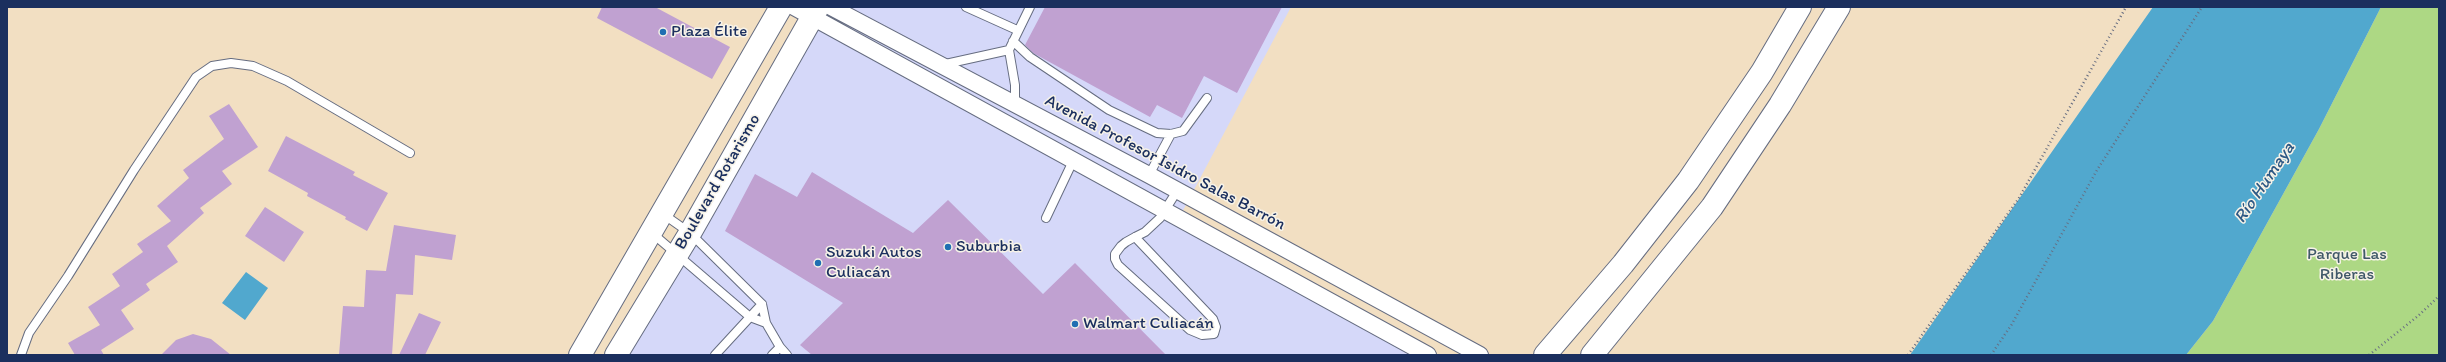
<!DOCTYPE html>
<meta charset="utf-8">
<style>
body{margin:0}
#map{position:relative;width:2446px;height:362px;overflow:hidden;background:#f2dfc2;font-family:Itim,sans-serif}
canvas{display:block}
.frame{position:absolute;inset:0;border:8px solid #1b2f5e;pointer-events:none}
</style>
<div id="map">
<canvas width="2446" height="362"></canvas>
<div class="frame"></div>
</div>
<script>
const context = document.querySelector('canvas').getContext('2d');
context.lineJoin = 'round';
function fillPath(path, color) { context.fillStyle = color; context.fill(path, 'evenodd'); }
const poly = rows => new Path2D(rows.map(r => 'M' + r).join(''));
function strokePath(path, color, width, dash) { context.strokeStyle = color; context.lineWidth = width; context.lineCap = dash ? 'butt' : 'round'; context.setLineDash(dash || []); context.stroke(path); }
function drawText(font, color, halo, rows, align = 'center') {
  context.font = font + ' Itim,sans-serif'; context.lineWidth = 3; context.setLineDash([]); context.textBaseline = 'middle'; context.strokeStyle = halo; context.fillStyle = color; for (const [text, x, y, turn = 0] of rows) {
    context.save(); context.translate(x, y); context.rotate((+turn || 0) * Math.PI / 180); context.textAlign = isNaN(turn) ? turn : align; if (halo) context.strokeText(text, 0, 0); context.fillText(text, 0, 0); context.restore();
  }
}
const built = poly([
 [818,7,1291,7,1179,218,1428,355,605,355]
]);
const green = poly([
 [2381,7,2439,7,2439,355,2186,355,2213,321,2319,129]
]);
const water = poly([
 [2153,7,2381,7,2319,129,2213,321,2186,355,1910,355],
 [246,272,268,288,245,320,222,303]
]);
const building = poly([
 [602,7,655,7,730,47,712,79,597,18],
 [1045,7,1282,7,1237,93,1204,76,1182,118,1157,105,1150,117,1033,53,1025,45],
 [229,104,258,147,222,171,232,184,200,208,204,213,167,246,178,262,146,284,150,290,121,310,134,329,101,350,104,355,75,355,68,343,100,325,88,307,120,286,112,274,143,252,137,244,171,221,157,206,189,178,183,170,224,139,209,116],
 [286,136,355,172,353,175,388,193,367,231,345,219,346,217,307,196,308,193,268,171],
 [812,172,913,233,948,200,1043,294,1075,263,1166,355,812,355,800,345,843,303,725,231,755,174,797,197],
 [265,207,304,232,284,262,245,236],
 [394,225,456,235,452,260,415,255,413,295,396,294,392,355,339,355,343,306,364,307,366,270,386,271],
 [419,313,441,322,425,355,399,355],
 [193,334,211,339,231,355,161,355,176,340]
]);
const path = poly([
 [1908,355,2019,198,2126,7],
 [1991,355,2012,324,2097,170,2202,7],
 [2369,355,2418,316,2439,296]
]);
const lane = poly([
 [966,7,1017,30],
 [1013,41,1030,57,1109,110,1157,133,1171,134,1183,131,1207,98],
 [941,65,1009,50],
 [1015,104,1015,85,1009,50,1030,7],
 [1149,175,1171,134],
 [663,214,690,233,762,304,766,323,780,347,787,355],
 [1046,218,1073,161],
 [652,233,750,317,766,323],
 [1135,237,1213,319,1216,327,1214,334,1202,335,1190,330,1118,265,1115,259,1115,254,1121,246,1126,242,1135,237,1145,232,1160,218,1177,191],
 [21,355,29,333,68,276,134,170,196,77,212,66,231,63,253,66,287,81,410,153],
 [715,355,762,304],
 [772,355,780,347]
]);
const street = poly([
 [794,7,1428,355],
 [831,7,1149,175,1480,355]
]);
const secondary = poly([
 [580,355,781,7],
 [616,355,690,233,818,7],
 [1545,355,1623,264,1688,181,1762,72,1800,7],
 [1592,355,1712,207,1780,105,1839,7]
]);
const markers = [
 [663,32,4,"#1f6fb2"],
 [948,247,4,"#1f6fb2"],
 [818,263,4,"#1f6fb2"],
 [1075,324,4,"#1f6fb2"]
];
const poiNames = [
 ["Plaza Élite",671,32],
 ["Suburbia",956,247],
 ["Suzuki Autos",826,253],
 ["Culiacán",826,273],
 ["Walmart Culiacán",1083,324]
];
const streetNames = [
 ["Avenida Profesor Isidro Salas Barrón",1165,163,28],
 ["Boulevard Rotarismo",718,182,-60]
];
const parkNames = [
 ["Parque Las",2347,255],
 ["Riberas",2347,275]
];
const waterNames = [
 ["Río Humaya",2265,183,-56]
];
fillPath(built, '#d5d8f9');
fillPath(green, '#add884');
fillPath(water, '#51a8ce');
fillPath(building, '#c0a1d1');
strokePath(lane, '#666d81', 10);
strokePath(street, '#666d81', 18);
strokePath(secondary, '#666d81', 24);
strokePath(path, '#666d81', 2.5, [1, 3]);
strokePath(lane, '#fff', 8);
strokePath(street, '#fff', 16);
strokePath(secondary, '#fff', 22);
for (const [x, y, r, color] of markers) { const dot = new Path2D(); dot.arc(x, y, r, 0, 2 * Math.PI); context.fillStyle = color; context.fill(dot); strokePath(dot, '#f7f3e8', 1.5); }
drawText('17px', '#1b2f5e', '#f7f3e8', poiNames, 'left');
drawText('17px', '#1b2f5e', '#f7f3e8', streetNames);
drawText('17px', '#405968', '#f7f3e8', parkNames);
drawText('italic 18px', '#2e5985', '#f7f3e8', waterNames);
</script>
